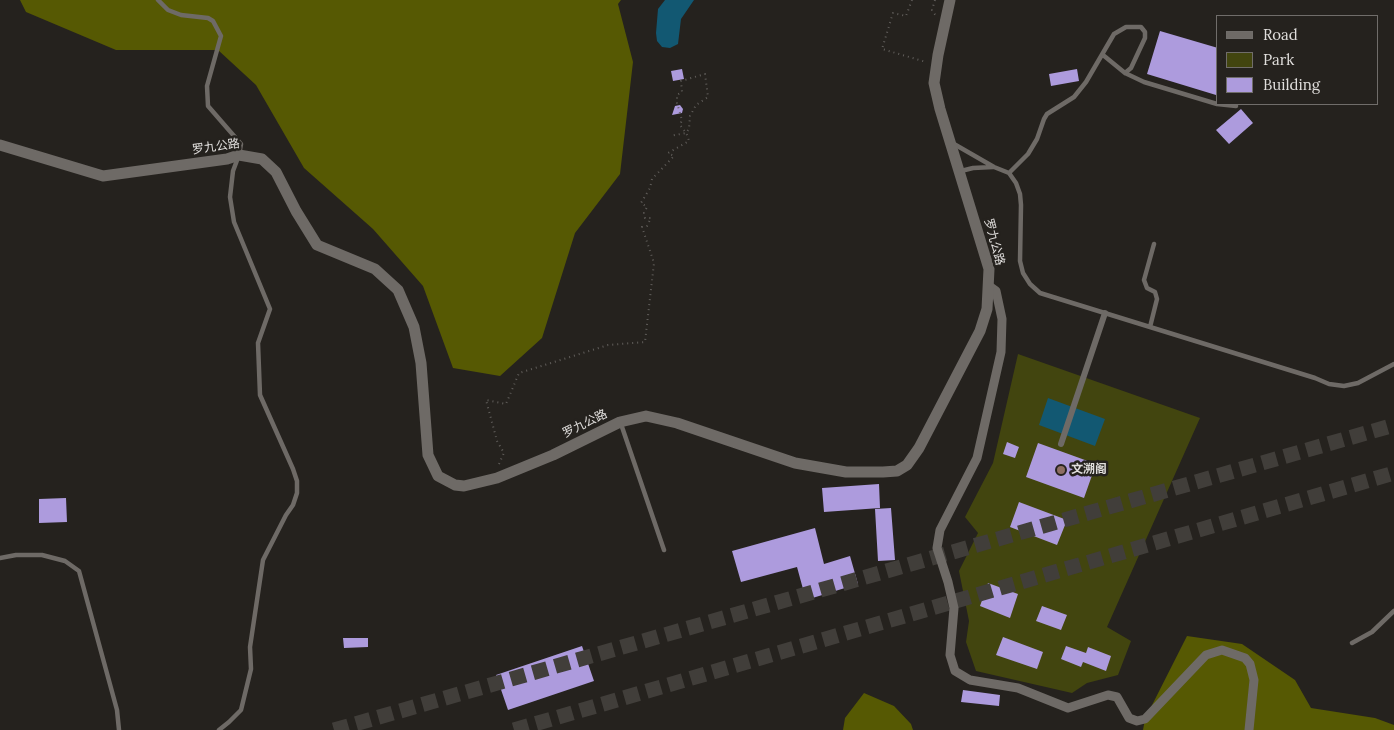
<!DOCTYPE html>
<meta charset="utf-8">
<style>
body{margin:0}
#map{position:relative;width:1394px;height:730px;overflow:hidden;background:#25221e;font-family:Lora,serif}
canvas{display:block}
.legend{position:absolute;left:1216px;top:15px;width:162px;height:90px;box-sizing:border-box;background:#25221e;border:1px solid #706d6a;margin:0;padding:6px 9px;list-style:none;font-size:15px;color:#e0dedc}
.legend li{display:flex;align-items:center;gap:10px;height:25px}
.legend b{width:25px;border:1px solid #706d6a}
</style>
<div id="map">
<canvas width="1394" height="730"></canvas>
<ul class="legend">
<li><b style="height:6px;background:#6e6a66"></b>Road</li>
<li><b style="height:14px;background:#42450f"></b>Park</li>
<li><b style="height:14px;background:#ad9bdd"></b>Building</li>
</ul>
</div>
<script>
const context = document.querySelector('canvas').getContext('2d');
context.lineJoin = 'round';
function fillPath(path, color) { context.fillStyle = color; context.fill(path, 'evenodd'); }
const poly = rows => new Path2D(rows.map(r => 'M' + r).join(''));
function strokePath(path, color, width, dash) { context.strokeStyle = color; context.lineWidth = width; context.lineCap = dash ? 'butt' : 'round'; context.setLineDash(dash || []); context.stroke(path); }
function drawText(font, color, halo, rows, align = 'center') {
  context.font = font + ' Lora,"Noto Sans SC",serif'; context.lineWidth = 5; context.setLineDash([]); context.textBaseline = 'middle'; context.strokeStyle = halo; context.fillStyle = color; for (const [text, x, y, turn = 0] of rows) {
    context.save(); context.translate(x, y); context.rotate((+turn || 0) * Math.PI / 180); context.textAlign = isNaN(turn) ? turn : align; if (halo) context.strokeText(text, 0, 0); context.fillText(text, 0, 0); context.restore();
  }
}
const green = poly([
 [1018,354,1200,418,1107,627,1131,641,1118,675,1087,683,1072,693,976,671,966,642,969,621,959,571,978,533,965,517,993,463]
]);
const forest = poly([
 [20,0,621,0,618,4,633,62,620,174,575,233,542,338,500,376,453,368,423,286,373,229,304,168,256,85,218,50,116,50,26,12],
 [1187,636,1242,644,1295,680,1311,708,1375,718,1394,725,1394,730,1143,730,1145,719],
 [864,693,894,706,911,724,913,730,843,730,845,718]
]);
const water = poly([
 [665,0,694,0,681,19,678,44,670,48,662,47,657,41,656,33,658,9],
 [1048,398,1105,419,1095,446,1039,425]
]);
const building = poly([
 [1160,31,1218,48,1218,90,1216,95,1147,74],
 [682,69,684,79,673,81,671,71],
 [1077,69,1079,81,1051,86,1049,74],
 [680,105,683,109,682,113,672,115,675,106],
 [1241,109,1253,123,1229,144,1216,130],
 [1007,442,1019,447,1015,458,1003,454],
 [1038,443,1096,464,1084,498,1026,477],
 [879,484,880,508,824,512,822,488],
 [66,498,67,522,39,523,39,499],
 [1019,502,1067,520,1057,545,1010,527],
 [891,508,895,560,878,561,875,509],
 [815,528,824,564,850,556,858,584,806,600,797,567,741,582,732,551],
 [988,583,1018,594,1010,618,980,606],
 [1042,606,1067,615,1061,630,1036,621],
 [1003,637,1043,652,1037,669,996,655],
 [343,638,368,638,368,647,344,648],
 [582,646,594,681,508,710,496,675],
 [1066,646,1086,653,1088,647,1111,656,1106,671,1083,662,1081,667,1061,659],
 [963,690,1000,695,999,706,961,702]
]);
const trunkTunnel = poly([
 [334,730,1394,425],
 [514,730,1394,473]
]);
const path = poly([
 [912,0,906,16,893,13,882,49,926,62],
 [935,0,932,10,936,16],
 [499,464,504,453,497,441,486,400,506,404,519,373,608,345,645,342,654,263,642,227,647,226,651,218,645,218,644,213,647,207,641,203,650,188,652,179,674,156,668,153,689,141,688,137,686,133,680,125,682,120,677,103,677,95,682,92,681,81,705,74,708,97,696,105,690,116,689,129,686,133,670,136]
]);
const service = poly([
 [158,0,168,10,181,15,208,18,213,21,221,36,207,86,208,106,241,144,239,155,233,171,230,197,234,222,270,309,258,343,260,395,293,469,297,481,297,493,293,505,286,515,263,560,250,647,251,669,241,710,229,722,219,730],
 [1103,55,1125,73,1144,82,1217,104,1236,106],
 [954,144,994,167,1009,173,1016,183,1020,194,1021,205,1020,261,1023,273,1030,284,1040,293,1315,378,1329,384,1344,386,1358,383,1394,364],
 [961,171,973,168,993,167],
 [1009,173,1028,154,1037,139,1044,119,1047,114,1074,97,1086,82,1114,34,1126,27,1141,27,1145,32,1145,38,1131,68,1125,73],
 [1150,327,1157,299,1155,292,1147,288,1144,280,1154,244],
 [621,424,664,550],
 [0,558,16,555,42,555,65,561,79,571,117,710,119,730],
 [1352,643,1372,632,1394,611]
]);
const pedestrian = poly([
 [1061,444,1105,313]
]);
const minor = poly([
 [989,286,996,291,1002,319,1001,352,977,458,940,530,937,548,948,582,954,608,950,655,955,671,970,680,1018,688,1068,708,1108,695,1117,697,1129,718,1137,721,1145,719,1206,655,1222,650,1245,658,1250,664,1254,680,1249,730]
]);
const tertiary = poly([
 [0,145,103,176,227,159,239,155,262,159,276,172,296,211,317,245,375,269,398,290,414,327,421,363,428,455,438,476,455,485,464,486,497,478,553,455,620,422,646,416,677,423,795,463,846,472,883,472,897,471,907,465,919,448,980,331,987,309,989,269,940,109,934,83,938,55,950,0]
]);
const markers = [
 [1061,470,5,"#8d6e63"]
];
const streetNames = [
 ["罗九公路",216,147,-8],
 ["罗九公路",994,242,75],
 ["罗九公路",585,424,-26]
];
const poiNames = [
 ["文溯阁",1071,470]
];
fillPath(green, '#42450f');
fillPath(forest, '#565903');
fillPath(water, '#125872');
fillPath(building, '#ad9bdd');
strokePath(trunkTunnel, '#413e3a', 15, [15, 8]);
strokePath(path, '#615e5b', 2, [1, 4]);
strokePath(service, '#6e6a66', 4.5);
strokePath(pedestrian, '#6e6a66', 6);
strokePath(minor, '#6e6a66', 9);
strokePath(tertiary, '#6e6a66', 11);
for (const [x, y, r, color] of markers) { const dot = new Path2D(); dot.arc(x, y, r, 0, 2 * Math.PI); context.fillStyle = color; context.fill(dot); strokePath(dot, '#25221e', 2); }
drawText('12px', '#e0dedc', '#25221e', streetNames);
drawText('bold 12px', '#e0dedc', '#25221e', poiNames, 'left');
</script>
